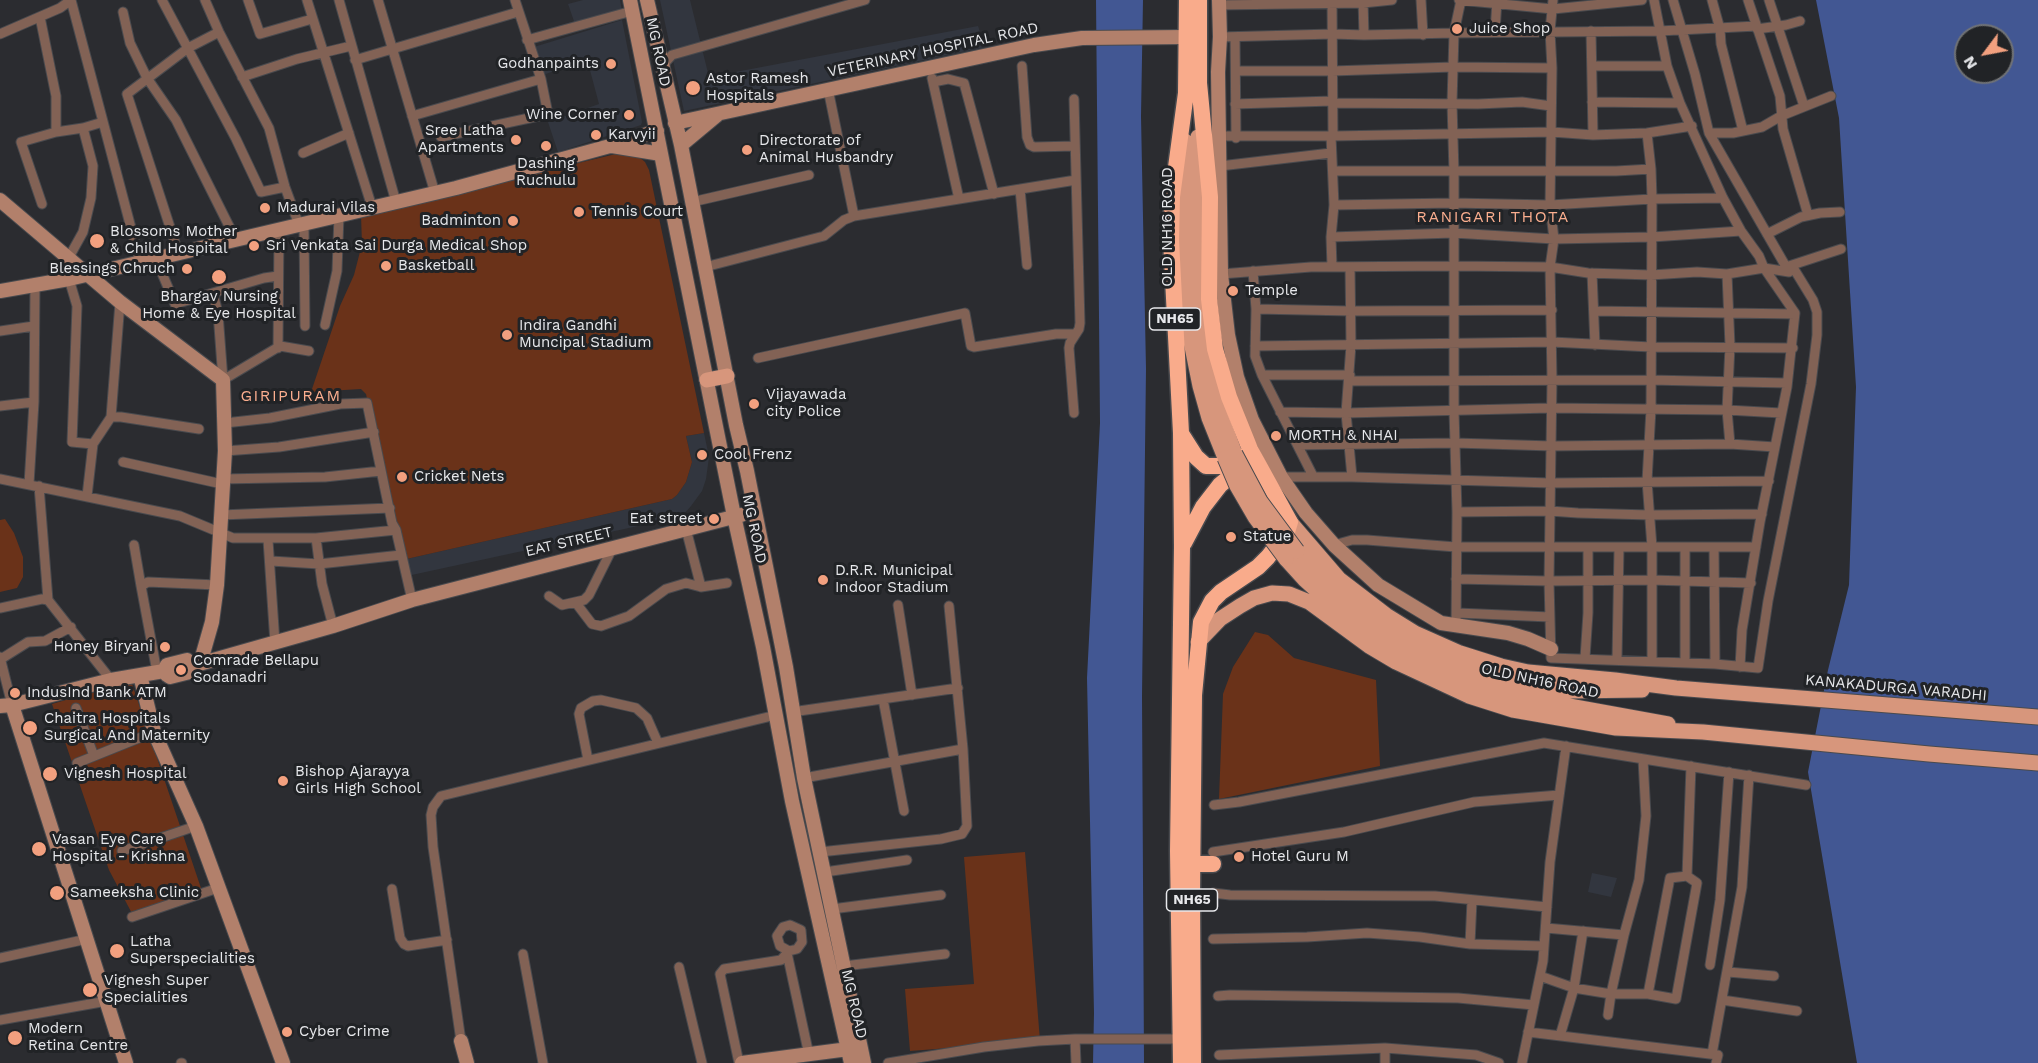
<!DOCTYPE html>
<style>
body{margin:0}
#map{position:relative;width:2038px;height:1063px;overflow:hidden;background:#2b2c30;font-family:"Work Sans",sans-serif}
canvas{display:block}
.north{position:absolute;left:1954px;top:24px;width:60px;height:60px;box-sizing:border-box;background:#212326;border:2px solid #707275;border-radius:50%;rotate:238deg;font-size:16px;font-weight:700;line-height:24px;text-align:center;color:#e7e8eb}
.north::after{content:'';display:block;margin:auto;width:21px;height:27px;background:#f2a07f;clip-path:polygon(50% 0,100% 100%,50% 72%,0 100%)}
</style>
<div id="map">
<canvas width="2038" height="1063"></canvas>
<div class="north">N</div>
</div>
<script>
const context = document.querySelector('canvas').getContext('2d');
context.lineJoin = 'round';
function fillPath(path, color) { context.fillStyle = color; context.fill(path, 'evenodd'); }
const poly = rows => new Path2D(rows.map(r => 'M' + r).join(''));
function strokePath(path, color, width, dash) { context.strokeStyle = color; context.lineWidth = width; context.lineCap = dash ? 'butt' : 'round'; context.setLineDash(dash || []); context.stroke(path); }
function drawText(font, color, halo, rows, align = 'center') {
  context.font = font + ' "Work Sans",sans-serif'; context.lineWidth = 6; context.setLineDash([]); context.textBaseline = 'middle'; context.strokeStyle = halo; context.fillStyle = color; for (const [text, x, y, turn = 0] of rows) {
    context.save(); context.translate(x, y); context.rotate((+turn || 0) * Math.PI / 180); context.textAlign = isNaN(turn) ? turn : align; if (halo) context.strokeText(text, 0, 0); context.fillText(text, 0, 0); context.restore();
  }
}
const built = poly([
 [583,0,620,0,622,11,575,24,568,4],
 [660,0,690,0,709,77,978,26,985,47,684,111],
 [622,20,642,122,641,125,558,152,548,122,599,104,587,59,543,75,534,47],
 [704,433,709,457,706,479,702,491,691,506,684,514,675,518,407,576,402,560,672,499,677,495,686,482,692,462,686,436],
 [1592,873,1617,878,1611,897,1588,892]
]);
const green = poly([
 [616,154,638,156,645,162,649,170,704,433,686,436,692,462,686,482,677,495,672,499,402,560,366,394,361,389,311,392,340,306,354,275,362,244,361,215],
 [5,519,14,533,23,557,23,577,17,588,0,592,0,520],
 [1255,632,1268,635,1294,658,1376,680,1380,766,1219,799,1223,694,1233,667],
 [131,681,203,894,136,921,109,870,52,704],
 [1025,852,1040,1041,910,1051,905,989,974,984,964,857]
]);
const water = poly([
 [1096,0,1143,0,1141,116,1146,369,1142,696,1144,1063,1093,1063,1094,1013,1087,678,1100,423],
 [1816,0,2038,0,2038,1063,1857,1063,1808,772,1828,670,1849,585,1856,387,1839,118],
 [1966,36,2002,36,2002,72,1966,72]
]);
const street = poly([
 [71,0,140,262],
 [162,0,236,139,261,192,285,187],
 [205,0,219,32,269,128,285,187,299,225,304,229,305,326],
 [248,0,260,34,312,19],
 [307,0,372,207],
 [339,0,396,202],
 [378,0,435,193],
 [1332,0,1333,136,1552,132,1593,135,1647,133,1692,126],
 [1421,0,1423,35],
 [1459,0,1553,9,1642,0],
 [1553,0,1550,31,1552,68,1550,205,1554,239,1550,267,1552,380,1549,581,1551,658,1715,664,1758,668,1768,601,1811,384,1817,335,1817,312,1813,300,1794,269,1789,272,1709,133,1695,74,1673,0],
 [1654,0,1667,66,1680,103,1723,198,1741,231,1759,256,1764,268,1795,313,1787,387,1760,522,1742,630,1740,667],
 [1712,0,1720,29,1721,44,1743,131],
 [1748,0,1780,96,1783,129,1808,215],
 [1769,0,1804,106],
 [1219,5,1363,3,1392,0],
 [123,12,130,43,147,78,176,120,236,240],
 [40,17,56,96,56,132],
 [1757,29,1786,25,1800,21],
 [1591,31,1593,135],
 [1495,32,1497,0],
 [0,34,60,8,71,0],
 [1364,35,1454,33,1659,31,1757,26],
 [1220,37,1333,34,1364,35,1363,0],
 [1235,37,1236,138],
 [527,40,632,11],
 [355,60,518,12],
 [663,65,672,55,865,0],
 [1022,66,1027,137,1030,145,1034,147,1075,146],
 [1592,66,1667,66],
 [1236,71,1332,71,1453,67,1552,68],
 [242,77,297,59,351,46],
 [932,78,959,199],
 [933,82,948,79,964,83,994,194],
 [828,89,854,216],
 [1592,102,1680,103],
 [1332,103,1478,104,1522,102,1551,106],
 [1235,104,1332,101],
 [412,116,541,79],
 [1647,133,1651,169,1652,199,1651,409,1647,481,1652,547,1652,661],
 [1709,133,1733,133,1762,127,1781,116,1831,96],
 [1220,136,1331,136],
 [441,137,548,114,541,79,515,0],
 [303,153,349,133],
 [1220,166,1331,153],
 [1333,171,1616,171,1651,169],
 [1020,189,1027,265],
 [692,202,809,175],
 [42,204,21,142,56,132,83,128,103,122],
 [1334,205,1453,203,1550,205,1652,199,1723,198],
 [1767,234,1801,217,1820,213,1840,212],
 [1331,237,1453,233,1554,239,1652,237,1741,231],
 [178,252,127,94,188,48,219,32],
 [68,259,83,232,91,198,93,166,83,128],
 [156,259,175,304,264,278,278,276],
 [705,267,824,236,844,220,854,216,1076,180],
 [1332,267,1331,237,1334,205,1331,136,1333,136],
 [1786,267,1841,249],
 [1350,268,1351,345,1346,413,1352,477],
 [1253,271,1256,309,1255,356,1262,375,1313,476],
 [1592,273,1595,345],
 [1221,274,1311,267,1453,266,1550,267,1588,273,1651,275,1697,272,1727,274,1764,268,1789,272],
 [1727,274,1730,346,1727,410,1730,444],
 [69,279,77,306,72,442,93,444,111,417,121,417,199,429],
 [213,294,218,313,223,380,280,346,309,351],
 [1256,309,1351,311,1552,310],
 [1594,311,1795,314],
 [325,325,337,271,339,215],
 [0,331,34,326],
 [1255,346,1552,342,1651,347,1793,348],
 [278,348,279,230],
 [758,358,965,313,971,346,974,347,1056,334,1075,334],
 [1262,375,1350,375],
 [1349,381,1650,380,1787,383],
 [0,406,34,402,35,285],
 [1280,412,1346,413,1550,408,1727,410,1781,413],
 [1074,413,1069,348,1070,343,1079,329,1080,323,1074,99],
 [111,417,120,302],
 [225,423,270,418,340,404,367,403,392,523,396,530,412,600],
 [1298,445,1455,443,1552,446,1730,444,1775,447],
 [225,451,279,447,374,432],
 [123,462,222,484],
 [1281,477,1352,477,1551,483,1769,481],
 [0,479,180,516,233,538,316,538,396,530],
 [222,479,325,477,381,471],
 [29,484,34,402],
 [39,486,48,600],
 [87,496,93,444],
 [1457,512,1550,511,1578,513,1650,515,1762,514],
 [221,515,390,508],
 [686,529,701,587],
 [316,538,322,584,333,626],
 [268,540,275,643],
 [134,545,141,586],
 [1334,545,1352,540,1367,540,1456,547,1756,547],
 [1685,547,1685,663],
 [1714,548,1715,664],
 [271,561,319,564,401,555],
 [1456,579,1549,581,1651,580,1751,583],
 [549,596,562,605,584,600,589,595,612,549],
 [576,603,592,624,601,626,629,616,666,589,686,583,701,587,727,583],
 [898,605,912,695],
 [0,608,42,599,48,600,111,680],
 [1457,613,1550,617],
 [1456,626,1457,512,1454,411,1454,173,1452,103,1454,33,1461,0],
 [0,657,12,705],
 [1585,658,1588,613,1588,547],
 [1,659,28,642,45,641,71,627],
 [1617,660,1619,548],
 [157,672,141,586,148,582,217,585],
 [883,699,904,811],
 [76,708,94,756],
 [792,712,958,688],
 [588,760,579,714,581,708,593,701,601,700,636,708,647,718,658,743],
 [77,763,154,732],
 [804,778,963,749],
 [1214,805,1239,802,1544,743,1806,785],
 [122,851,196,826],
 [820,852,941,839,962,834,967,826,963,749,949,606],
 [1213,852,1344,832,1474,802,1559,795],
 [825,872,907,860],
 [1687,876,1697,883,1676,999,1648,994,1670,878,1687,876,1691,766],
 [392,889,400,938,404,944,408,946,447,940],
 [1213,893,1230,895,1435,896,1547,907],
 [832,909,941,895],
 [132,917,218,888],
 [1546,928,1624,935],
 [1213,939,1307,937,1367,933,1420,937,1470,944,1544,946],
 [1470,944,1472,900],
 [787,953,809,1055],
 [523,954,543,1063],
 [0,958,87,939],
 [1710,965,1720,900,1729,772],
 [844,966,945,954],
 [679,967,702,1063],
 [1728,972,1774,976],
 [1540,976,1574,988,1611,994,1648,994],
 [1218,996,1230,995,1458,998,1534,1005],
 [1722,1000,1797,1011],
 [1608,1015,1611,994,1624,935,1639,880,1646,816,1643,759],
 [0,1020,107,1001],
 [1528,1032,1718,1055,1716,1063],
 [1560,1036,1574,988,1583,931],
 [1075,1039,1076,1063],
 [461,1041,433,847,431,815,433,807,441,796,776,715],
 [1712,1054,1742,887,1749,775],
 [1219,1055,1385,1048],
 [181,1063,182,1063],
 [739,1063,720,974,724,969,781,960,789,951,797,949,802,942,801,930,790,925,783,927,777,936,780,946,789,951],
 [888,1063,984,1047,1038,1041,1075,1039,1181,1039],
 [1385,1063,1385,1048,1476,1055,1499,1063],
 [1522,1063,1543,961,1550,862,1566,746]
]);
const secondary = poly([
 [630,0,734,516,763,647,792,801,851,1063],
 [647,0,681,145,736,425,747,471,786,667,804,778,864,1063],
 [1219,0,1220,37,1218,72,1221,274,1228,335,1237,377,1252,420,1281,477,1306,513,1334,545,1378,585,1441,623,1508,633,1528,639,1551,649],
 [675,123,1034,45,1082,38,1187,37],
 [681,145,717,115],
 [612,146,661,154],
 [0,200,120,302,223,380,225,451,217,585,212,622,200,664],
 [0,291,69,279,456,188,610,146,657,131],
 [187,660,192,666,190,672,170,677,167,675,164,671,167,665,187,660],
 [192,666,333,626,412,600,741,515],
 [140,675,154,732,196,826,283,1063],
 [12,705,126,1063],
 [0,706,12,705,111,680,164,671],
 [461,1041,467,1063],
 [742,1063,856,1048]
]);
const primary = poly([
 [1198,137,1196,282,1202,337,1217,406,1235,454],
 [1185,141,1184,273,1188,327,1200,386,1209,418,1225,458],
 [707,380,727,376],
 [1290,522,1339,579,1386,615,1415,633,1460,653,1501,666,1528,672,1615,680,1676,688,2038,717],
 [1297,551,1339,594,1386,630,1424,651,1459,667,1484,676,1515,684,1567,691,1642,690],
 [1286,559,1305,580,1335,607,1375,637,1418,662,1440,672,1476,687,1514,696,1668,724],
 [1198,642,1220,619,1240,606,1254,598,1272,593,1289,594,1309,602,1369,646,1396,662,1469,696,1513,710,1616,728,1703,732,1929,754,2038,763]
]);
const highway = poly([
 [1182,435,1196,457,1206,466,1223,466,1240,457],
 [1184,543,1203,507,1220,485,1226,480,1246,475],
 [1192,864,1213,864],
 [1181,1063,1178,851,1182,547,1181,433,1171,240,1172,197,1186,93,1187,0],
 [1193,1063,1192,893,1194,695,1201,622,1212,601,1221,592,1258,567,1268,557,1287,532,1290,522,1250,449,1229,397,1215,349,1209,299,1210,197,1199,83,1199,0]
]);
const primaryBridge = poly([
 [1235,454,1260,501,1297,551],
 [1225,458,1237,486,1255,517,1286,559]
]);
const markers = [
 [1457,29,6,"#f2a07f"],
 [611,64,6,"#f2a07f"],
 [693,88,8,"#f2a07f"],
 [629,115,6,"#f2a07f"],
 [596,135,6,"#f2a07f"],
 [516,140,6,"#f2a07f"],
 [546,146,6,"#f2a07f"],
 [747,150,6,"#f2a07f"],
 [265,208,6,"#f2a07f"],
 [579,212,6,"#f2a07f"],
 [513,221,6,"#f2a07f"],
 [97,241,8,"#f2a07f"],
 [254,246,6,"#f2a07f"],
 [386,266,6,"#f2a07f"],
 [187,269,6,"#f2a07f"],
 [219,277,8,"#f2a07f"],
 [1233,291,6,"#f2a07f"],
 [507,335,6,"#f2a07f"],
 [754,404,6,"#f2a07f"],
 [1276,436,6,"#f2a07f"],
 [702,455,6,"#f2a07f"],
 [402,477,6,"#f2a07f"],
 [714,519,6,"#f2a07f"],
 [1231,537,6,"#f2a07f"],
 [823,580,6,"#f2a07f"],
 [165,647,6,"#f2a07f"],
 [181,670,6,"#f2a07f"],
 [15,693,6,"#f2a07f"],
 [30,728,8,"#f2a07f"],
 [50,774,8,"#f2a07f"],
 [283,781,6,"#f2a07f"],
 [39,849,8,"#f2a07f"],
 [1239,857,6,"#f2a07f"],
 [57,893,8,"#f2a07f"],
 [117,951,8,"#f2a07f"],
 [90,990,8,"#f2a07f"],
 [287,1032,6,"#f2a07f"],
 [15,1038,8,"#f2a07f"]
];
const shields = [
 [1175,319,51],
 [1192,900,51]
];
const shieldNames = [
 ["NH65",1175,319],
 ["NH65",1192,900]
];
const poiNames = [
 ["Juice Shop",1469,29],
 ["Godhanpaints",599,64,"right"],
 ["Astor Ramesh",706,79],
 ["Hospitals",706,96],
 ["Wine Corner",617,115,"right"],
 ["Sree Latha",504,131,"right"],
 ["Apartments",504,148,"right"],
 ["Karvyii",608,135],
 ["Directorate of",759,141],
 ["Animal Husbandry",759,158],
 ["Dashing",546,164,"center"],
 ["Ruchulu",546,181,"center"],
 ["Madurai Vilas",277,208],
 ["Tennis Court",591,212],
 ["Badminton",501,221,"right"],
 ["Blossoms Mother",110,232],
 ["& Child Hospital",110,249],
 ["Sri Venkata Sai Durga Medical Shop",266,246],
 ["Basketball",398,266],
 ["Blessings Chruch",175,269,"right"],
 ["Temple",1245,291],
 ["Bhargav Nursing",219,297,"center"],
 ["Home & Eye Hospital",219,314,"center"],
 ["Indira Gandhi",519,326],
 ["Muncipal Stadium",519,343],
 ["Vijayawada",766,395],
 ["city Police",766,412],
 ["MORTH & NHAI",1288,436],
 ["Cool Frenz",714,455],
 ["Cricket Nets",414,477],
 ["Eat street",702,519,"right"],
 ["Statue",1243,537],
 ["D.R.R. Municipal",835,571],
 ["Indoor Stadium",835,588],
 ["Honey Biryani",153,647,"right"],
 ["Comrade Bellapu",193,661],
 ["Sodanadri",193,678],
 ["IndusInd Bank ATM",27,693],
 ["Chaitra Hospitals",44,719],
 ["Surgical And Maternity",44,736],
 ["Bishop Ajarayya",295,772],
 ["Girls High School",295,789],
 ["Vignesh Hospital",64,774],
 ["Vasan Eye Care",52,840],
 ["Hospital - Krishna",52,857],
 ["Hotel Guru M",1251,857],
 ["Sameeksha Clinic",70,893],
 ["Latha",130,942],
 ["Superspecialities",130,959],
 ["Vignesh Super",104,981],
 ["Specialities",104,998],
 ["Modern",28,1029],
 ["Retina Centre",28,1046],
 ["Cyber Crime",299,1032]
];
const streetNames = [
 ["VETERINARY HOSPITAL ROAD",933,50,-12],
 ["MG ROAD",658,52,78],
 ["OLD NH16 ROAD",1168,227,-90],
 ["MG ROAD",754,529,78],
 ["EAT STREET",569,542,-13],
 ["OLD NH16 ROAD",1540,681,12],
 ["KANAKADURGA VARADHI",1896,688,5],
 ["MG ROAD",854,1004,77]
];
const neighbourhoodNames = [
 ["RANIGARI THOTA",1493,217],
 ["GIRIPURAM",291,396]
];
fillPath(built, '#32363f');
fillPath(green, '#6a3219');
fillPath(water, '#425793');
strokePath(street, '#494a4e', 11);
strokePath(secondary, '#494a4e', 16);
strokePath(primary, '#494a4e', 17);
strokePath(highway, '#494a4e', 19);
strokePath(street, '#826255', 9);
strokePath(secondary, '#b2806b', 14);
strokePath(primary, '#d7967c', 15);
strokePath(highway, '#f9ab8b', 16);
strokePath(primaryBridge, '#494a4e', 17, []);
strokePath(primaryBridge, '#d7967c', 15);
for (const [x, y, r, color] of markers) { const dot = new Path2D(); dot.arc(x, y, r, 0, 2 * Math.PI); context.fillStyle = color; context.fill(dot); strokePath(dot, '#212326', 2); }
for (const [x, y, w] of shields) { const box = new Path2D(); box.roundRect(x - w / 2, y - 11, w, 22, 4.5); context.fillStyle = '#212326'; context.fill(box); strokePath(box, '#e7e8eb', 1.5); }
drawText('bold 14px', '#e7e8eb', null, shieldNames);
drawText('15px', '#e7e8eb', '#212326', poiNames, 'left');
drawText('15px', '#e7e8eb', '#212326', streetNames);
context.letterSpacing = '1.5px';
drawText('16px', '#fbae8f', '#212326', neighbourhoodNames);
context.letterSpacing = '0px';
</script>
